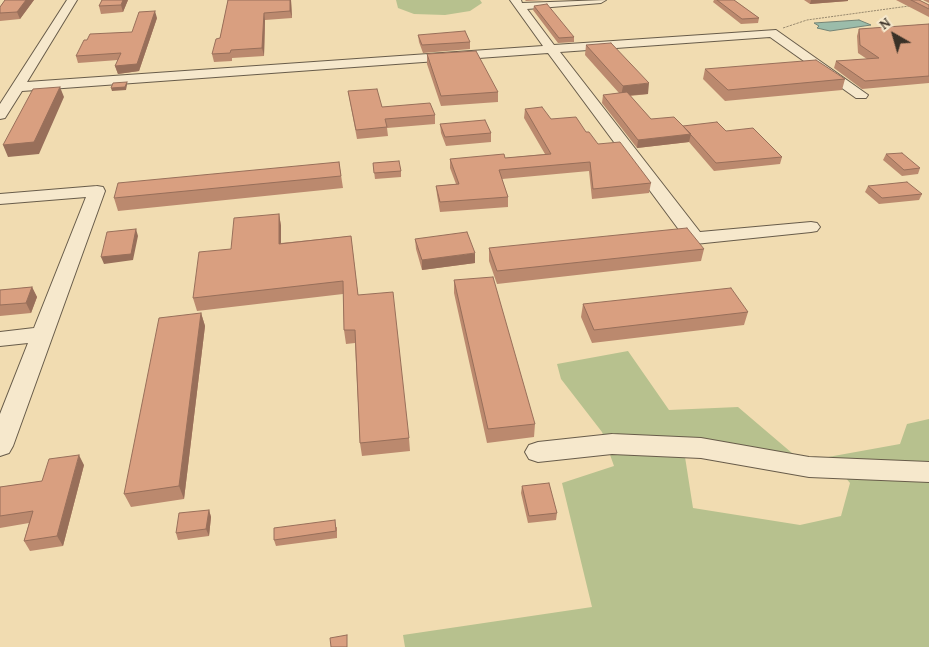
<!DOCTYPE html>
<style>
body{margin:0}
#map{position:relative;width:929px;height:647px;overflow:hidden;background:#f1dcb1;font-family:"Gentium Book Plus",serif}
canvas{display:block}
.north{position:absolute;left:869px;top:10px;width:50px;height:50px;-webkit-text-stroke:4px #f6e8cc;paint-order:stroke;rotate:322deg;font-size:14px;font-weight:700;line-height:20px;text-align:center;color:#3a3127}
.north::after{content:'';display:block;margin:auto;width:18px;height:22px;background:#3a3127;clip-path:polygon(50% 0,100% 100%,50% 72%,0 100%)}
</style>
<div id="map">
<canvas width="929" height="647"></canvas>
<div class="north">N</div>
</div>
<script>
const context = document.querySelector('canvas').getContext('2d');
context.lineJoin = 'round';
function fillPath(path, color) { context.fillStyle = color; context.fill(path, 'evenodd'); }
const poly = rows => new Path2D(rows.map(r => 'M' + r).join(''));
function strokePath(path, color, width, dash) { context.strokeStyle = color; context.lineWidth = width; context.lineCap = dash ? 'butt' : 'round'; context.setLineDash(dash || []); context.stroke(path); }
const green = poly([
 [396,0,480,0,482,3,470,11,445,15,414,14,398,8],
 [628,351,669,410,738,407,799,459,685,457,693,508,800,525,841,516,850,483,828,457,900,444,907,424,929,419,929,647,405,647,403,635,592,607,562,483,614,466,602,432,561,379,557,364]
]);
const water = poly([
 [859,20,871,25,830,31,817,28,819,26,814,23,859,20]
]);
const path = poly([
 [783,28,807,20,909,6]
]);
const minor = poly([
 [67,0,77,0,27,82,543,46,510,0,521,0,522,3,606,0,601,3,527,9,554,45,776,30,868,95,866,98,856,98,770,37,560,52,700,232,811,222,817,223,820,227,817,231,811,232,695,244,688,242,548,53,22,91,5,118,0,119,0,104,67,0],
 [97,186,103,187,105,191,13,446,9,453,0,456,0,414,28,343,0,346,0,332,34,328,86,197,0,204,0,194,97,186],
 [612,434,701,438,809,457,929,462,929,482,809,477,701,458,612,454,538,462,529,459,525,452,529,445,538,442,612,434]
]);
const wall = poly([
 [5,0,34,0,20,19,0,21,0,7],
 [102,0,128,0,123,12,101,14,99,6],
 [228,0,291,0,292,18,265,20,264,56,232,58,232,61,214,62,212,54,220,38],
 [525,0,544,0,526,1],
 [714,0,734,0,759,18,758,23,741,24,713,2],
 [804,0,848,0,848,1,810,4],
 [896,0,919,0,929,5,929,17],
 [923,0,929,0,929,3],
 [534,6,574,37,574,42,558,43,533,10],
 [157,18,139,71,118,74,115,66,118,60,78,63,76,56,132,32],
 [929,24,929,83,862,89,834,68,836,61,867,59,858,53,857,36,859,29],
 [418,35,470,42,470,49,423,53,419,42],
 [586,45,648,94,630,96,651,119,683,126,726,131,782,157,780,164,714,171,689,142,637,148,602,103,603,95,619,93,585,55],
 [427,54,498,92,498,102,441,106,427,64],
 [705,69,845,79,842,90,725,101,703,79],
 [348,91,382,107,435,115,435,124,387,128,388,136,357,139],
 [525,109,586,132,598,144,651,183,649,193,592,199,589,171,502,179,508,197,508,207,440,212,437,195,436,186,456,184,450,168,450,159,505,158,545,154,524,118],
 [440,124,491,133,491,142,446,146,441,133],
 [886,154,920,168,918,174,902,176,883,160],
 [339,162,343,188,118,211,114,198],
 [373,163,401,171,401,177,375,179],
 [868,186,922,194,919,200,879,204,865,192],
 [279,214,281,226,281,243,351,236,358,295,409,438,410,451,362,456,360,443,355,343,346,344,344,330,343,294,197,311,193,298,231,249],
 [415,239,475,263,422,270,416,249],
 [489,248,704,249,701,261,497,284,489,261],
 [454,280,535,424,534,437,487,443,454,293],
 [32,287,37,297,31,313,0,316,0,290],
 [583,304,748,312,744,325,592,343,581,317],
 [201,313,205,326,184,499,131,507,124,494],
 [84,465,63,546,30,551,24,541,29,523,0,528,0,487,42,481],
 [522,486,557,513,556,520,528,523,521,493],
 [209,510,211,517,209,536,178,540,176,533],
 [337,527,337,538,276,546,274,540]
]);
const shadedWall = poly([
 [26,0,34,0,20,19,17,12],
 [123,0,128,0,123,12,121,5],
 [290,0,291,0,292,18,290,11],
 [811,0,848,0,848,1,810,4],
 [155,11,157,18,139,71,118,74,115,66],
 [264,13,265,20,264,56,262,48],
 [127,82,127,85,126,90,112,91,111,88],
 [649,83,648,94,621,96,623,86],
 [60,87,64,97,39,154,8,157,3,145],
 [691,134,689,142,637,148,638,140],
 [279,214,281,226,281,256,279,244],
 [136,229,138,236,133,260,104,264,101,257],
 [475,253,475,263,422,270,422,260],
 [32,287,37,297,31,313,26,303],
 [201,313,205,326,184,499,179,486],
 [79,455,84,465,63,546,57,536],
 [209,510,211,517,209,536,206,529]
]);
const building = poly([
 [5,0,26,0,17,12,0,13,0,7,5,0],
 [102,0,123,0,121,5,99,6,102,0],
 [228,0,290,0,290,11,264,13,262,48,231,50,230,53,212,54,216,39,220,38,228,0],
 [717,0,734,0,759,18,742,19,717,0],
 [911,0,919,0,929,5,929,9,911,0],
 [547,4,574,37,559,38,534,6,547,4],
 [155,11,137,64,115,66,121,53,76,56,84,40,87,40,90,34,132,32,139,12,155,11],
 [929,24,929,76,865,81,836,61,879,58,860,45,859,29,929,24],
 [465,31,470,42,422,45,418,35,465,31],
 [611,43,649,83,623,86,586,45,611,43],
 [476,51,498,92,441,96,427,54,476,51],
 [816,60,845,79,728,90,705,69,816,60],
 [127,82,125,87,111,88,113,83,127,82],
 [60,87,34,142,3,145,33,89,60,87],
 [377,89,382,107,430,103,435,115,385,119,387,127,356,130,348,91,377,89],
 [627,92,651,119,674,117,691,134,638,140,603,95,627,92],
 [542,107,551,119,576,117,586,132,589,132,598,144,620,142,651,183,593,189,590,162,499,170,508,197,440,202,436,186,459,184,450,159,504,154,505,158,551,154,525,109,542,107],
 [485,120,491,133,445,137,440,124,485,120],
 [717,122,726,131,753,128,782,157,716,163,683,126,717,122],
 [902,153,920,168,904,170,886,154,902,153],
 [399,161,401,171,374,173,373,163,399,161],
 [339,162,341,176,114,198,118,183,339,162],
 [907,182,922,194,882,198,868,186,907,182],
 [279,214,279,244,351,236,358,295,393,292,409,438,360,443,355,330,344,330,343,281,193,298,199,252,231,249,234,218,279,214],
 [687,228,704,249,497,271,489,248,687,228],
 [136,229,131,254,101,257,107,232,136,229],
 [467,232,475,253,422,260,415,239,467,232],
 [493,277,535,424,488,429,454,280,493,277],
 [32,287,26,303,0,305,0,290,32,287],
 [731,288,748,312,594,330,583,304,731,288],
 [201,313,179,486,124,494,159,318,201,313],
 [79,455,57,536,24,541,33,511,0,516,0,487,42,481,49,459,79,455],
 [549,483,557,513,529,516,522,486,549,483],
 [209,510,206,529,176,533,179,513,209,510],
 [335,520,336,531,274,540,274,528,335,520],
 [347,635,347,647,331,647,330,638,347,635]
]);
fillPath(green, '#b7c18e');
fillPath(water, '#9bbcaa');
strokePath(water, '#748476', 1);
strokePath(minor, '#685c4a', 2);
strokePath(path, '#3a3127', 1, [0.5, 1]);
fillPath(minor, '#f6e8cc');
fillPath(wall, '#bb896e');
fillPath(shadedWall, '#986f5a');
fillPath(building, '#d99f80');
strokePath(building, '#986f5a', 1);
</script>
